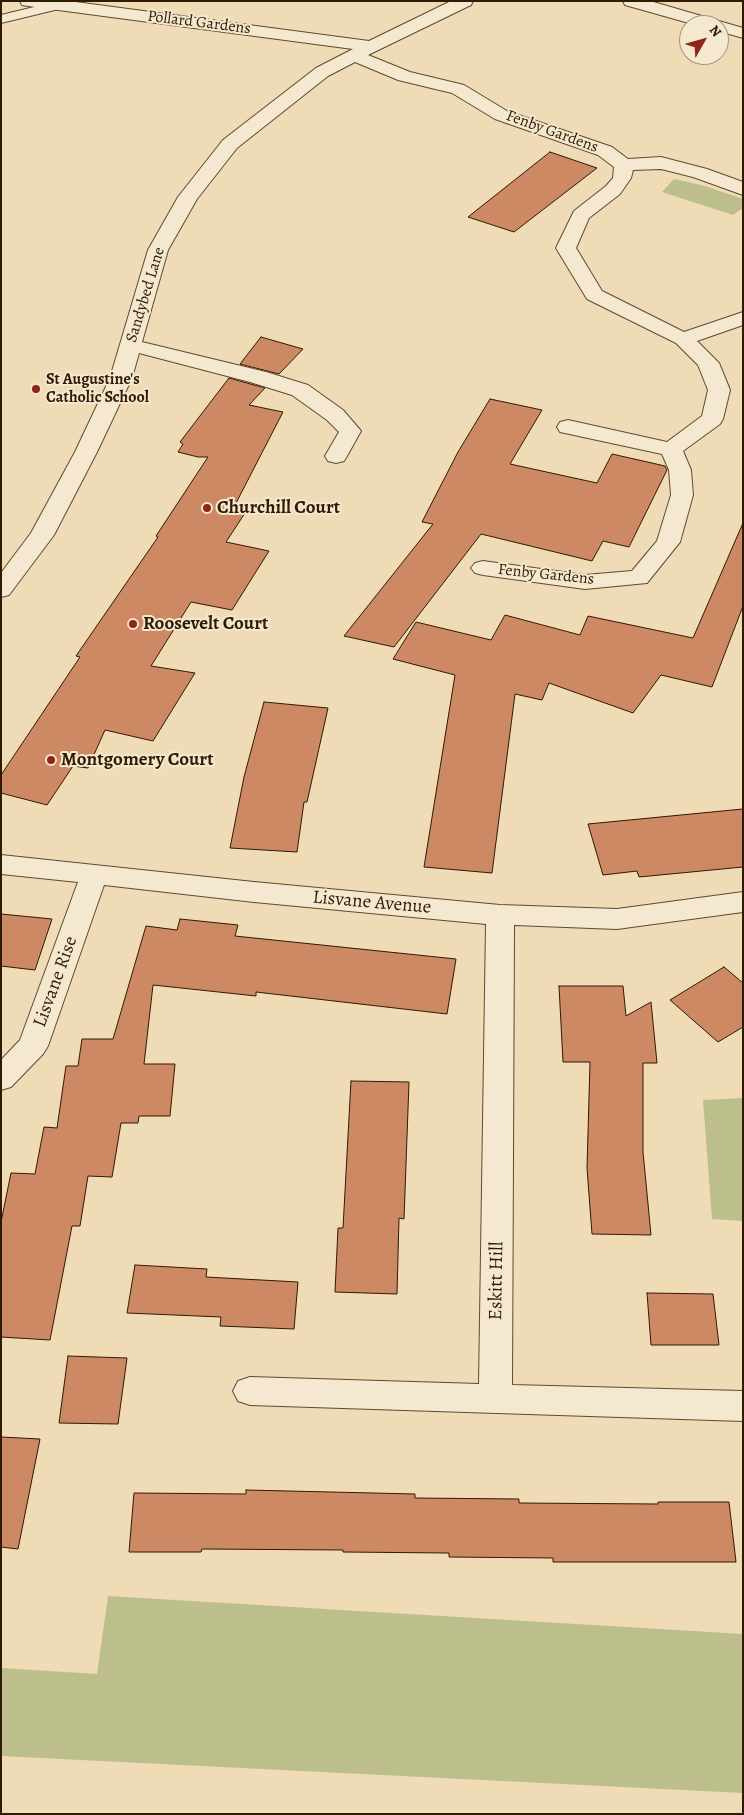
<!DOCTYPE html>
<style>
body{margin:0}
#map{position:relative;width:744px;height:1815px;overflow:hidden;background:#efdbb6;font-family:Alegreya,serif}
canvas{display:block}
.frame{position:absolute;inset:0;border:2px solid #2f1a02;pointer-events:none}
.north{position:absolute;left:679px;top:15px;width:50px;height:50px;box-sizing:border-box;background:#f5e8d0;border:1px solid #a6967e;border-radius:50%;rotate:52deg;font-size:14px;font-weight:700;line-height:20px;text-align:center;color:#2f1a02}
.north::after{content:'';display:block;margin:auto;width:18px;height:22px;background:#8f2418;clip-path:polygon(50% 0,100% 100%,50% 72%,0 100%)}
</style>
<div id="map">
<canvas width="744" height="1815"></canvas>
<div class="frame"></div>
<div class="north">N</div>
</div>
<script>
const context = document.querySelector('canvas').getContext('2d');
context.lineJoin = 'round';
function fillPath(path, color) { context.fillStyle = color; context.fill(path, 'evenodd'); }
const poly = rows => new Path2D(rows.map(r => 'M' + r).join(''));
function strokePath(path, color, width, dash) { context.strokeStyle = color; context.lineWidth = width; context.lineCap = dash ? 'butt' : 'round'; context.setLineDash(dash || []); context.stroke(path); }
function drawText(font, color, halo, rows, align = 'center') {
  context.font = font + ' Alegreya,serif'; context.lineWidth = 4; context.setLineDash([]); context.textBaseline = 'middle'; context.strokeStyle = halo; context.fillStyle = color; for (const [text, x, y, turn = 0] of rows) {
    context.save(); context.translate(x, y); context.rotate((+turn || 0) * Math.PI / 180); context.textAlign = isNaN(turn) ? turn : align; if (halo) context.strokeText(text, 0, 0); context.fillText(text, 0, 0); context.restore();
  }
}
const green = poly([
 [674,179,705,186,743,199,743,208,733,215,662,192],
 [743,1098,743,1221,712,1219,703,1100],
 [108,1596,743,1634,743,1793,1,1756,1,1668,97,1674]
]);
const building = poly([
 [550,152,597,168,514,232,468,217,550,152],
 [261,337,303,349,279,374,240,364,261,337],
 [229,378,265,388,249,405,283,412,234,507,247,510,226,542,269,551,232,610,191,602,151,666,195,673,153,741,105,730,88,768,73,766,47,805,1,793,1,775,80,657,76,656,158,537,156,536,208,457,198,457,178,452,183,444,180,442,229,378],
 [490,399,542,410,510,464,597,483,612,454,665,466,667,470,629,547,603,541,592,561,481,534,394,647,344,636,433,524,422,522,458,452,490,399],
 [743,523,743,606,712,687,661,675,633,713,549,683,542,700,515,694,492,873,424,867,455,675,393,659,416,622,491,640,505,615,580,635,588,616,693,638,743,523],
 [264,702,328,708,307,802,304,802,297,852,230,848,244,777,264,702],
 [743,809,743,867,639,877,637,871,603,875,588,824,743,809],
 [1,914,52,919,35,970,1,966,1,914],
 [180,919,238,925,235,936,456,959,447,1014,256,992,256,996,153,985,144,1064,175,1064,170,1116,139,1116,138,1123,121,1123,112,1177,88,1176,80,1226,72,1226,50,1340,1,1337,1,1222,11,1173,35,1174,44,1127,57,1128,66,1066,78,1066,82,1039,113,1039,146,926,177,930,180,919],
 [724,967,743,983,743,1027,718,1042,670,1000,724,967],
 [559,986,623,986,626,1016,651,1002,657,1063,643,1063,643,1152,651,1235,592,1234,587,1168,590,1062,563,1062,559,986],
 [351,1081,409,1082,404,1219,399,1218,397,1294,335,1292,338,1228,343,1228,351,1081],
 [135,1265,207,1269,206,1277,298,1282,294,1329,220,1326,221,1317,127,1313,135,1265],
 [647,1293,713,1294,719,1345,651,1345,647,1293],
 [68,1356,127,1358,118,1424,59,1423,68,1356],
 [1,1437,40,1439,18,1549,1,1547,1,1437],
 [246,1490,415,1494,415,1498,519,1499,519,1503,658,1504,658,1502,729,1502,736,1562,553,1562,553,1558,449,1557,449,1553,343,1552,343,1550,202,1549,201,1552,129,1552,134,1493,246,1494,246,1490]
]);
const service = poly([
 [59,1,65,5,63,8,1,23,1,15,59,1]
]);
const minor = poly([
 [20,1,68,1,369,41,451,1,473,1,471,5,368,55,410,72,464,85,507,111,612,147,628,159,661,157,707,169,743,182,743,195,693,177,661,169,633,170,631,178,620,194,589,218,576,248,602,291,684,332,743,312,743,325,697,341,719,363,730,390,723,419,720,424,683,451,691,470,693,495,680,542,647,583,585,589,483,575,475,573,471,568,475,563,483,561,585,575,632,571,657,541,671,495,669,470,662,454,560,432,557,427,560,422,568,420,667,442,702,416,708,390,698,365,676,343,587,299,556,248,574,211,606,186,613,178,614,167,598,155,495,119,452,93,398,80,355,62,328,76,237,148,197,199,168,250,142,342,266,372,308,385,343,410,361,431,347,456,344,461,336,463,328,461,325,456,339,432,327,420,292,395,250,382,139,353,132,378,97,452,54,535,9,595,1,597,1,573,31,533,75,452,110,378,148,250,178,197,223,140,316,68,353,49,28,6,22,5,20,1],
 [623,1,650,1,743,28,743,38,719,31,719,25,696,25,625,5,623,1],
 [1,855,254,882,500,905,617,909,743,892,743,912,617,929,514,925,512,1385,743,1391,743,1421,250,1405,238,1401,233,1391,238,1381,250,1377,479,1384,486,924,254,902,104,885,48,1046,43,1054,11,1087,1,1090,1,1060,20,1040,78,882,1,874,1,855]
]);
const markers = [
 [36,389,5,"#8f2418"],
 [207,508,5,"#8f2418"],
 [133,624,5,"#8f2418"],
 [51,760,5,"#8f2418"]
];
const farStreetnames = [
 ["Pollard Gardens",199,23,7],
 ["Fenby Gardens",552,132,20],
 ["Sandybed Lane",146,295,-73],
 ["Fenby Gardens",546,575,6]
];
const farPoinames = [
 ["St Augustine's",46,380],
 ["Catholic School",46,398]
];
const poiNames = [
 ["Churchill Court",217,508],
 ["Roosevelt Court",143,624],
 ["Montgomery Court",61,760]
];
const streetNames = [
 ["Lisvane Avenue",372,903,5],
 ["Lisvane Rise",56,982,-70],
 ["Eskitt Hill",497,1281,-89]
];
fillPath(green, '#bcbf8c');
fillPath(building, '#cd8864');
strokePath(building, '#2f1a02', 1);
strokePath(service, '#5f4a2f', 2);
strokePath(minor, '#5f4a2f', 2);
fillPath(service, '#f5e8d0');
fillPath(minor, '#f5e8d0');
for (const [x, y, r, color] of markers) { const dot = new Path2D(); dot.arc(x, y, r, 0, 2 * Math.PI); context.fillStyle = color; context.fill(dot); strokePath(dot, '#f5e8d0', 2); }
drawText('16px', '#2f1a02', '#f5e8d0', farStreetnames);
drawText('bold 16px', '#2f1a02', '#f5e8d0', farPoinames, 'left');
drawText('bold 19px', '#2f1a02', '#f5e8d0', poiNames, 'left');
drawText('19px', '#2f1a02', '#f5e8d0', streetNames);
</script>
